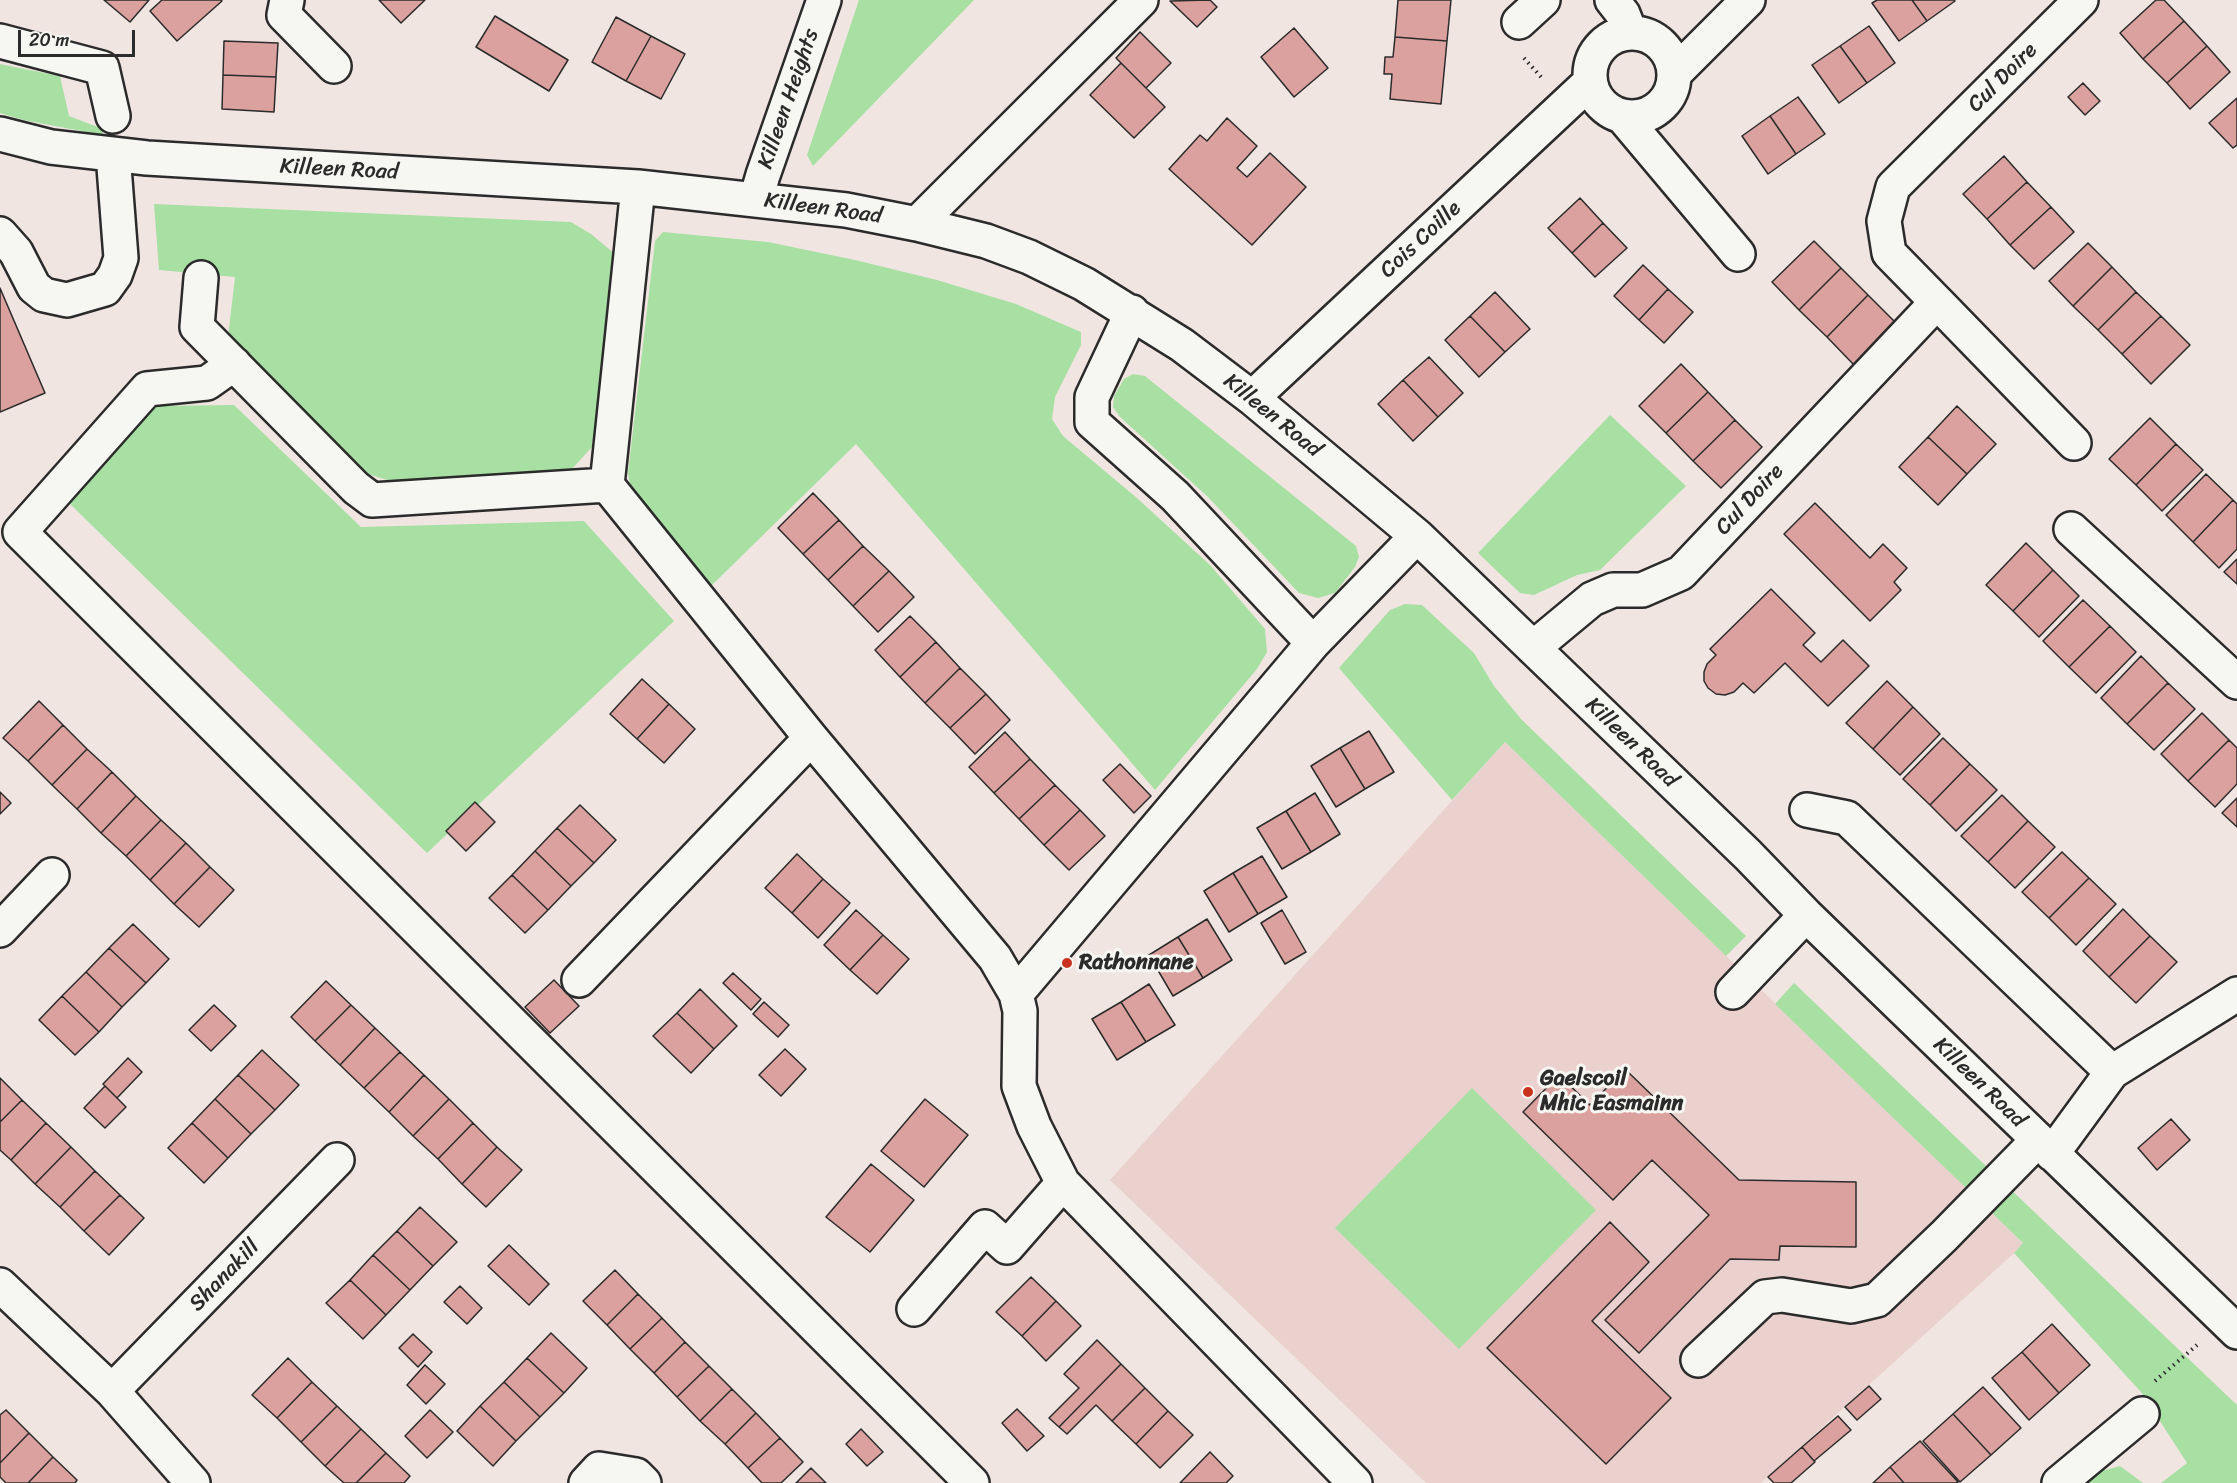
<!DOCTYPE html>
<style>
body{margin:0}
#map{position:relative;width:2237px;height:1483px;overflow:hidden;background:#f1e5e1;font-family:Sriracha,sans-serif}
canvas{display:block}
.scale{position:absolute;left:18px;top:30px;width:117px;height:27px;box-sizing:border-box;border:3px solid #2b2b2b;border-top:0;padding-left:8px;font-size:18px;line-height:21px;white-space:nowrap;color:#2b2b2b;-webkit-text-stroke:4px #f6f6f2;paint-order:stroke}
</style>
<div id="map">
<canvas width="2237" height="1483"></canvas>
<div class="scale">20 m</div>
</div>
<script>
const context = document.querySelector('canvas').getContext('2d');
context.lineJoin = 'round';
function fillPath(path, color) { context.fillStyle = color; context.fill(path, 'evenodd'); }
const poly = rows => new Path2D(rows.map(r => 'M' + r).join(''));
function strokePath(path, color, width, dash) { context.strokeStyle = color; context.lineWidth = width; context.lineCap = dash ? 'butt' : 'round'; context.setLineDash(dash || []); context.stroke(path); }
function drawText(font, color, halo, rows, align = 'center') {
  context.font = font + ' Sriracha,sans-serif'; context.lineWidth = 6; context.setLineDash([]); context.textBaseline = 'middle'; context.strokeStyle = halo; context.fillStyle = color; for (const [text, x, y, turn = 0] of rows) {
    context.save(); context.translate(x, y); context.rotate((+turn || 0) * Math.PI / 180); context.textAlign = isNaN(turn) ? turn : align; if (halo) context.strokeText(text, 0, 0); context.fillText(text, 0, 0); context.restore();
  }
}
const built = poly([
 [1505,742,2024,1244,1761,1483,1426,1483,1110,1180]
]);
const green = poly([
 [859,0,974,0,813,166,807,155],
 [0,64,60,76,69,116,103,129,103,135,23,120,0,113],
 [154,204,571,222,591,234,615,254,592,447,571,470,390,481,365,473,228,337,235,277,159,270],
 [663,232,768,242,855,260,937,280,1016,304,1081,332,1081,345,1055,397,1052,419,1063,436,1137,498,1210,565,1265,629,1267,652,1257,669,1155,790,856,444,709,588,632,500,628,473,655,241],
 [1133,374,1145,376,1356,546,1359,557,1355,567,1335,593,1318,598,1299,593,1208,497,1120,417,1113,407,1114,396,1124,379],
 [234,405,361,527,584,521,674,621,427,853,66,500,152,406],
 [1610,415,1686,486,1600,570,1577,575,1534,595,1520,593,1478,553],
 [1405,604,1422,605,1474,653,1494,686,1521,719,1746,936,1726,956,1505,742,1452,800,1339,668,1390,610],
 [1794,983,2237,1405,2237,1483,2161,1483,2187,1463,2141,1392,2014,1253,2023,1243,1775,1004],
 [1472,1088,1596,1210,1459,1349,1335,1228],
 [2120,1466,2143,1483,2087,1483,2094,1473]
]);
const building = poly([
 [104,0,149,0,130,22,104,0],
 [162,0,221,0,222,1,177,41,150,11,162,0],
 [379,0,425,0,401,23,379,0],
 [1210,0,1217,7,1197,27,1170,1,1210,0],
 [1398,0,1451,0,1447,41,1395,37,1398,0],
 [1877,0,1912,0,1927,21,1899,41,1872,3,1877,0],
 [1912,0,1954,0,1955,1,1927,21,1912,0],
 [2156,0,2164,0,2184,21,2143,59,2120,33,2156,0],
 [495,16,568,60,549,91,476,47,495,16],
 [616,17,651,36,626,81,592,62,616,17],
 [2184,21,2207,46,2167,83,2143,59,2184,21],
 [1869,26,1895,63,1867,83,1840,46,1869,26],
 [1294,28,1328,68,1294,97,1261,57,1294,28],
 [1140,32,1171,63,1146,88,1116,58,1140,32],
 [651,36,685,54,661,99,626,81,651,36],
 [1395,37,1447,41,1441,104,1390,99,1392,74,1384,74,1385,57,1393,57,1395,37],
 [224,41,278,43,276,77,223,75,224,41],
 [1840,46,1867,83,1839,103,1812,65,1840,46],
 [2207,46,2230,72,2190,109,2167,83,2207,46],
 [1121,63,1165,107,1134,138,1090,95,1121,63],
 [223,75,276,77,274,112,222,109,223,75],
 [2083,83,2100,101,2085,115,2068,97,2083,83],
 [1798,97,1825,134,1796,154,1770,116,1798,97],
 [2237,98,2237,145,2233,148,2209,123,2237,98],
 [1770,116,1796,154,1768,174,1742,136,1770,116],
 [1227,118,1257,146,1237,168,1247,177,1270,153,1306,187,1252,245,1169,169,1200,135,1207,141,1227,118],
 [2004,156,2027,182,1987,219,1963,194,2004,156],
 [2027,182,2051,207,2010,245,1987,219,2027,182],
 [1580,198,1603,223,1572,253,1548,228,1580,198],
 [2051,207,2074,232,2034,269,2010,245,2051,207],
 [1603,223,1627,248,1595,277,1572,253,1603,223],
 [1814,241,1841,268,1799,310,1772,282,1814,241],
 [2088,243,2112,267,2073,306,2049,281,2088,243],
 [1643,265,1668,289,1639,320,1614,296,1643,265],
 [2112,267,2136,292,2098,330,2073,306,2112,267],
 [1841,268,1868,295,1827,337,1799,310,1841,268],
 [0,288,45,393,0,412,0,288],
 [1668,289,1693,312,1664,343,1639,320,1668,289],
 [1495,292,1530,329,1505,352,1470,316,1495,292],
 [2136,292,2161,316,2122,354,2098,330,2136,292],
 [1868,295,1896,323,1854,365,1827,337,1868,295],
 [1470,316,1505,352,1479,377,1445,340,1470,316],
 [2161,316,2190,345,2151,384,2122,354,2161,316],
 [1429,357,1463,393,1438,417,1403,380,1429,357],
 [1681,364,1708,392,1666,433,1639,406,1681,364],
 [1403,380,1438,417,1413,441,1378,404,1403,380],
 [1708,392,1735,420,1693,461,1666,433,1708,392],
 [1957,406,1996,444,1967,474,1928,437,1957,406],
 [2150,418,2176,444,2136,485,2109,459,2150,418],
 [1735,420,1762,447,1721,488,1693,461,1735,420],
 [1928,437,1967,474,1938,505,1899,467,1928,437],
 [2176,444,2203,470,2162,511,2136,485,2176,444],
 [2206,474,2233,500,2193,542,2166,515,2206,474],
 [813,493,839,520,803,554,778,528,813,493],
 [2233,500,2237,504,2237,549,2219,568,2193,542,2233,500],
 [1815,503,1870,558,1883,544,1907,568,1894,582,1901,590,1870,621,1784,534,1815,503],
 [839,520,863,546,828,580,803,554,839,520],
 [2026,543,2053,570,2013,611,1986,585,2026,543],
 [863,546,889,571,853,606,828,580,863,546],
 [2237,559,2237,584,2224,572,2237,559],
 [2053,570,2079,596,2039,637,2013,611,2053,570],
 [889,571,914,597,878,632,853,606,889,571],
 [1771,589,1815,633,1803,645,1821,662,1843,640,1869,666,1828,706,1785,663,1754,693,1743,683,1734,692,1725,695,1716,694,1708,688,1704,681,1704,672,1707,664,1716,655,1710,649,1771,589],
 [2083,600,2110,626,2069,667,2043,641,2083,600],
 [910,616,936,642,900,677,875,650,910,616],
 [2110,626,2136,652,2096,693,2069,667,2110,626],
 [936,642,960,668,925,703,900,677,936,642],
 [2141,656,2168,683,2127,724,2101,698,2141,656],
 [960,668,986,694,950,728,925,703,960,668],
 [642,679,669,704,637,739,610,714,642,679],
 [1887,681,1913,707,1873,749,1846,723,1887,681],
 [2168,683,2195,709,2154,750,2127,724,2168,683],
 [986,694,1010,720,975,754,950,728,986,694],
 [39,701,63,725,28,761,3,738,39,701],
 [669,704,695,729,664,763,637,739,669,704],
 [1913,707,1940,734,1900,775,1873,749,1913,707],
 [2202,713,2229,740,2188,781,2161,754,2202,713],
 [63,725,87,749,52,785,28,761,63,725],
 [1369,731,1394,772,1365,789,1340,748,1369,731],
 [1005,732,1030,759,994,793,969,767,1005,732],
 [1943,738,1970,764,1930,805,1903,779,1943,738],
 [2229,740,2237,748,2237,784,2215,807,2188,781,2229,740],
 [1340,748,1365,789,1336,807,1311,766,1340,748],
 [87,749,112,772,77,809,52,785,87,749],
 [1030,759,1055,785,1019,819,994,793,1030,759],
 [1120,764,1151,796,1134,813,1103,780,1120,764],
 [1970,764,1997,790,1956,831,1930,805,1970,764],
 [112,772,136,796,101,833,77,809,112,772],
 [1055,785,1080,810,1044,845,1019,819,1055,785],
 [0,792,11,803,0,814,0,792],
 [1315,793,1340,834,1311,852,1286,811,1315,793],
 [2002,795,2028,821,1988,862,1961,836,2002,795],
 [136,796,161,820,126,856,101,833,136,796],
 [2237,798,2237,827,2222,813,2237,798],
 [475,802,495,822,466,851,446,831,475,802],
 [580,805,616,840,594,863,557,828,580,805],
 [1080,810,1105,836,1069,870,1044,845,1080,810],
 [1286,811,1311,852,1282,869,1257,828,1286,811],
 [161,820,186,843,150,880,126,856,161,820],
 [2028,821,2055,847,2015,888,1988,862,2028,821],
 [557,828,594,863,571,886,535,851,557,828],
 [186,843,210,867,174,904,150,880,186,843],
 [535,851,571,886,548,910,512,875,535,851],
 [2062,852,2089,878,2049,918,2022,892,2062,852],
 [797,854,823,879,792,913,765,888,797,854],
 [1262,856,1287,897,1258,914,1233,873,1262,856],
 [210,867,234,890,199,927,174,904,210,867],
 [1233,873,1258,914,1229,932,1204,891,1233,873],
 [512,875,548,910,525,933,489,898,512,875],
 [2089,878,2116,904,2076,945,2049,918,2089,878],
 [823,879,850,903,818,938,792,913,823,879],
 [2123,909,2150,936,2109,977,2083,951,2123,909],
 [856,910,883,935,850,970,824,945,856,910],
 [1282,910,1306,952,1285,964,1261,923,1282,910],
 [1207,919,1232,960,1203,978,1178,937,1207,919],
 [133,924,169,959,146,983,109,948,133,924],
 [883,935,909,959,877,994,850,970,883,935],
 [2150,936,2177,962,2136,1003,2109,977,2150,936],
 [1178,937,1203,978,1173,996,1149,955,1178,937],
 [109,948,146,983,122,1007,86,972,109,948],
 [86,972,122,1007,99,1032,62,996,86,972],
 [733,973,761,999,751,1010,723,983,733,973],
 [554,980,579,1006,550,1033,525,1007,554,980],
 [326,981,351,1005,315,1041,291,1017,326,981],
 [1149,984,1175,1025,1146,1042,1121,1002,1149,984],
 [700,989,737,1026,714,1049,677,1013,700,989],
 [62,996,99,1032,75,1055,39,1020,62,996],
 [764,1002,789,1025,778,1037,753,1014,764,1002],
 [1121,1002,1146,1042,1117,1060,1092,1019,1121,1002],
 [214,1005,236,1026,211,1051,189,1030,214,1005],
 [351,1005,375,1028,340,1065,315,1041,351,1005],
 [677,1013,714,1049,691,1073,653,1036,677,1013],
 [375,1028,400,1052,364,1088,340,1065,375,1028],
 [785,1049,806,1069,781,1096,759,1075,785,1049],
 [262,1050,299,1085,275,1110,238,1075,262,1050],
 [400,1052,424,1075,389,1112,364,1088,400,1052],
 [128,1058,142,1072,117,1098,103,1084,128,1058],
 [1625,1069,1739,1180,1856,1182,1856,1247,1780,1246,1779,1260,1730,1259,1639,1353,1605,1320,1709,1215,1652,1160,1613,1200,1523,1112,1559,1075,1590,1105,1625,1069],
 [238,1075,275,1110,251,1134,215,1099,238,1075],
 [424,1075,449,1099,413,1136,389,1112,424,1075],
 [0,1078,22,1100,0,1122,0,1078],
 [105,1086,126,1107,105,1128,84,1108,105,1086],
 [215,1099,251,1134,228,1158,192,1123,215,1099],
 [449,1099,473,1123,438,1159,413,1136,449,1099],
 [925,1099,968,1135,924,1187,881,1151,925,1099],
 [22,1100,46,1123,11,1160,0,1150,0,1122,22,1100],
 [2171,1119,2190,1140,2157,1170,2138,1148,2171,1119],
 [46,1123,71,1147,35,1184,11,1160,46,1123],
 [192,1123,228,1158,204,1183,168,1148,192,1123],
 [473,1123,497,1147,462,1184,438,1159,473,1123],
 [71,1147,95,1171,60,1207,35,1184,71,1147],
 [497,1147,522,1170,486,1207,462,1184,497,1147],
 [871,1164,914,1200,870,1252,826,1217,871,1164],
 [95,1171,120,1195,84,1231,60,1207,95,1171],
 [120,1195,144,1218,109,1255,84,1231,120,1195],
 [420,1207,457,1242,433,1266,397,1231,420,1207],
 [1610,1222,1649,1262,1592,1321,1671,1398,1606,1464,1487,1348,1610,1222],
 [397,1231,433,1266,410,1290,373,1255,397,1231],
 [509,1245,549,1284,529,1305,488,1266,509,1245],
 [373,1255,410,1290,386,1315,350,1280,373,1255],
 [615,1270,638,1294,607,1325,583,1301,615,1270],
 [1031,1277,1056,1301,1022,1336,996,1312,1031,1277],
 [350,1280,386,1315,363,1339,326,1303,350,1280],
 [460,1286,482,1308,467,1324,444,1302,460,1286],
 [638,1294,662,1318,630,1349,607,1325,638,1294],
 [1056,1301,1081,1326,1046,1361,1022,1336,1056,1301],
 [662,1318,685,1342,654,1373,630,1349,662,1318],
 [2052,1324,2090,1365,2059,1393,2022,1352,2052,1324],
 [551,1333,587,1368,564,1393,527,1358,551,1333],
 [413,1334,432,1352,418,1367,399,1348,413,1334],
 [1097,1340,1121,1364,1059,1427,1049,1418,1079,1388,1064,1374,1097,1340],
 [685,1342,709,1366,677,1397,654,1373,685,1342],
 [2022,1352,2059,1393,2029,1420,1992,1378,2022,1352],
 [288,1358,312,1382,277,1418,252,1395,288,1358],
 [527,1358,564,1393,540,1417,504,1382,527,1358],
 [1121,1364,1145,1388,1112,1421,1096,1405,1067,1434,1059,1427,1121,1364],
 [425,1365,445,1384,426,1404,407,1385,425,1365],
 [709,1366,732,1389,700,1421,677,1397,709,1366],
 [312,1382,337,1406,301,1442,277,1418,312,1382],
 [504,1382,540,1417,516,1441,480,1406,504,1382],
 [1869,1386,1881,1399,1857,1420,1845,1407,1869,1386],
 [1983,1387,2021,1428,1991,1455,1953,1414,1983,1387],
 [1145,1388,1168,1411,1136,1444,1112,1421,1145,1388],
 [732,1389,756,1413,725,1444,700,1421,732,1389],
 [337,1406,361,1429,325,1466,301,1442,337,1406],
 [480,1406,516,1441,493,1466,457,1431,480,1406],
 [1017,1409,1044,1436,1027,1451,1002,1423,1017,1409],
 [6,1410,29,1433,0,1463,0,1415,6,1410],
 [430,1410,453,1432,427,1458,405,1436,430,1410],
 [1168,1411,1193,1435,1160,1468,1136,1444,1168,1411],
 [756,1413,780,1438,748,1468,725,1444,756,1413],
 [1953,1414,1991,1455,1960,1482,1923,1441,1953,1414],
 [1838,1416,1851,1430,1814,1461,1802,1447,1838,1416],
 [361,1429,386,1453,356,1483,344,1483,325,1466,361,1429],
 [861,1429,883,1452,867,1466,846,1444,861,1429],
 [29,1433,53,1457,28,1483,6,1483,0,1477,0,1463,29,1433],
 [780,1438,803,1462,781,1483,762,1483,748,1468,780,1438],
 [1920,1441,1958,1482,1956,1483,1904,1483,1890,1467,1920,1441],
 [1802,1447,1815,1462,1791,1483,1774,1483,1768,1477,1802,1447],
 [1210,1452,1233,1476,1226,1483,1180,1483,1210,1452],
 [386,1453,410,1476,404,1483,356,1483,386,1453],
 [53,1457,77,1480,75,1483,28,1483,53,1457],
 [1890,1467,1904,1483,1873,1483,1890,1467],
 [811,1468,826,1483,796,1483,811,1468]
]);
const path = poly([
 [1524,58,1541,77],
 [2155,1381,2197,1345]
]);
const minor = poly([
 [287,0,284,15,334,66],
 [1612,0,1623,14,1630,32],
 [1519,22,1543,0],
 '1590 75a42 42 0 1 1 84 0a42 42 0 1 1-84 0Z',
 [0,41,102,68,113,116],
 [1675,73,1748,0],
 [1622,116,1738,254],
 [0,134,51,147,147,158,638,187,846,210,917,224,986,241,1029,257,1084,284,1182,345,1252,398,1417,536,1748,855,1806,915,2237,1332],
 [638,187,607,485,811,738,995,958,1016,994,1020,1011,1019,1086,1034,1126,1063,1183,1355,1483],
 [756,199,763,175,824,0],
 [917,224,1141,0],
 [0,234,16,252,34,287,44,295,67,300,105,289,115,275,121,258,113,154],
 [201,278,197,327,356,488,372,500,607,485],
 [1937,302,2074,443],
 [1132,312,1092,397,1092,422,1175,496,1313,643],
 [234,364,207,383,147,389,20,532,972,1483],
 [1252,398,1590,82],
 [2071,529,2237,682],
 [1533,648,1592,599,1613,590,1642,590,1681,573,1937,302,1889,253,1884,221,1893,187,2081,0],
 [1807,810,1847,818,2112,1072],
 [0,930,52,875],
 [579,980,811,738],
 [1733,992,1806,915],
 [1016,994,1313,643,1417,536],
 [2052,1154,2112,1072,2237,994],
 [0,1285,112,1391,193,1483],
 [914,1309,985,1227,1007,1247,1063,1183],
 [1698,1360,1765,1297,1782,1295,1851,1306,1877,1300,1944,1236,2038,1140],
 [112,1391,337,1160],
 [586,1483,599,1469,636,1475,644,1483],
 [2059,1483,2142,1414]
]);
const markers = [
 [1067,963,6,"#c8321e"],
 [1528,1092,6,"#c8321e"]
];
const streetNames = [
 ["Cul Doire",2003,78,-45],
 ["Killeen Heights",789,99,-71],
 ["Killeen Road",339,170,3],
 ["Killeen Road",823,209,8],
 ["Cois Coille",1421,240,-43],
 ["Killeen Road",1272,416,39],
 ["Cul Doire",1750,500,-47],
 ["Killeen Road",1631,743,44],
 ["Killeen Road",1979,1083,44],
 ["Shanakill",225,1276,-46]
];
const poiNames = [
 ["Rathonnane",1079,963],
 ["Gaelscoil",1540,1079],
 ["Mhic Easmainn",1540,1104]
];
fillPath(built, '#ead1cd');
fillPath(green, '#a8e0a4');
fillPath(building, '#dba19f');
strokePath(building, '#2b2b2b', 1.5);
strokePath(minor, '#2b2b2b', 38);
strokePath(path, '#2b2b2b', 4, [1.5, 4.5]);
strokePath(minor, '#f6f6f2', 33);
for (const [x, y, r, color] of markers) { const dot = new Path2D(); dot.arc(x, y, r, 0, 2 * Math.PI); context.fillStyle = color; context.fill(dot); strokePath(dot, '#f6f6f2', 2); }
drawText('22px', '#2b2b2b', '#f6f6f2', streetNames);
drawText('bold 22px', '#2b2b2b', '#f6f6f2', poiNames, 'left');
</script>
